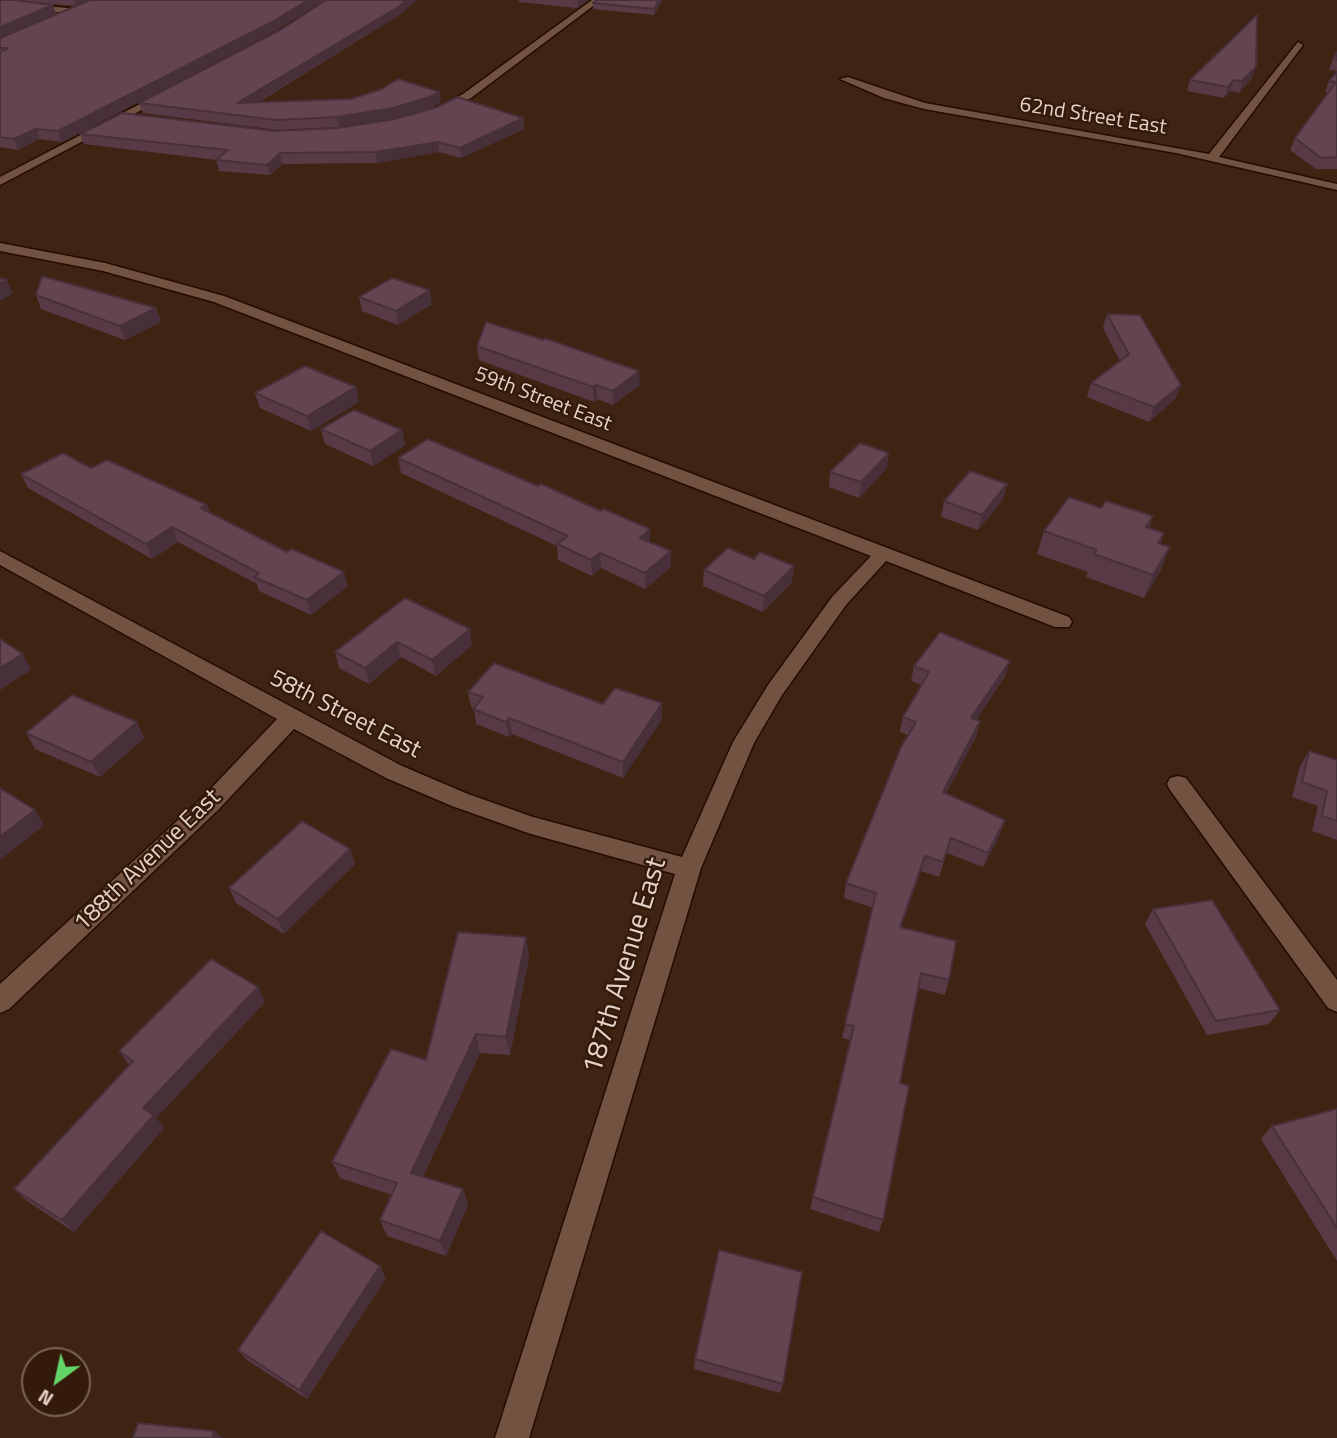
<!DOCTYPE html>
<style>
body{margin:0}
#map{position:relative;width:1337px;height:1438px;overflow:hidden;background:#3f2414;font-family:"Titillium Web",sans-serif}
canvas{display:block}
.north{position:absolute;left:21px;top:1347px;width:70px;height:70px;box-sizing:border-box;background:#341a0a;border:2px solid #7a6456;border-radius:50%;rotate:213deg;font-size:19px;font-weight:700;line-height:28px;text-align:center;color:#e4d2c8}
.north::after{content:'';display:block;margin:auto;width:24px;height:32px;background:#63d468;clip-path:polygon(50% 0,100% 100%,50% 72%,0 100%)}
</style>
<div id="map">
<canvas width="1337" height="1438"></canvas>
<div class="north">N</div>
</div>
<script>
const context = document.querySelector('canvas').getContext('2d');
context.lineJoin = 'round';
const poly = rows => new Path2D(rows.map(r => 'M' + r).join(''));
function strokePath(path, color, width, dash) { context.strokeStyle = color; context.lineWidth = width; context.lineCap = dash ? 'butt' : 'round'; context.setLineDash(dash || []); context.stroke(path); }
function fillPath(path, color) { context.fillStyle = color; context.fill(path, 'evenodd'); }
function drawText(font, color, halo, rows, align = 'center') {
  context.font = font + ' "Titillium Web",sans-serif'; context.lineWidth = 5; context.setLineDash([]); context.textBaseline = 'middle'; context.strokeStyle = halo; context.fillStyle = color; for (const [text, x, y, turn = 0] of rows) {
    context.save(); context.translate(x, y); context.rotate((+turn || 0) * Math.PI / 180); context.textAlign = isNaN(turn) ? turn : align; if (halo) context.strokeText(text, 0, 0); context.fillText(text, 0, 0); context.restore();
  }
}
const street = poly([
 [592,0,601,0,471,98,440,114,432,114,432,110,463,94,592,0],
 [22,4,79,9,83,12,79,15,25,8,22,4],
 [1298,42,1303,45,1219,157,1337,184,1337,190,1176,153,924,109,884,98,840,79,848,77,925,103,1209,154,1298,42],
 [165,91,170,94,168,96,0,185,0,177,165,91],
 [0,243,105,263,224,296,1069,617,1072,622,1069,627,1055,627,886,561,846,605,782,695,754,743,701,868,529,1438,495,1438,675,874,531,834,452,806,386,778,294,729,218,810,9,1009,0,1013,0,984,202,798,277,719,0,565,0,551,402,766,468,794,533,817,682,857,733,742,768,685,832,597,871,556,214,302,103,271,0,251,0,243],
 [1178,776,1186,778,1337,980,1337,1012,1328,1008,1170,790,1167,784,1170,778,1178,776]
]);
const wall = poly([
 [0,0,324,0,276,30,62,142,39,139,18,150,0,147,0,38,75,6,22,1,53,5,56,14],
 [326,0,416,0,401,14,257,103,441,102,428,109,394,118,339,127,278,130,143,113,139,103,282,29],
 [519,0,588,0,577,8,519,2],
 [662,0,654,15,593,9,593,3],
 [1337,52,1337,71,1329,70,1333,59],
 [1337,72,1337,169,1316,169,1290,150,1295,138,1328,93,1325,92,1329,81],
 [1252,78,1239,93,1230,91,1224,98,1187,91,1190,80],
 [523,118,524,129,461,158,439,152,377,163,282,164,270,175,219,171,216,160,217,160,84,144,80,134,275,131],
 [36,295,156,308,161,322,125,340,41,309],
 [359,297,432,304,398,325,362,311],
 [1107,314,1181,385,1175,399,1149,422,1087,397,1091,383,1120,361,1103,328],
 [477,346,640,385,613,405,597,399,594,402,479,360],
 [255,393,359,402,311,431,260,408],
 [321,429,402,430,405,445,373,466,325,444],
 [398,458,538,486,650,529,650,542,671,551,671,567,645,589,601,568,592,576,558,560,557,546,401,473],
 [91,468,207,505,210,513,348,586,311,615,259,591,257,584,178,542,152,559,28,488,21,474],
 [887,468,859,498,829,487,830,472],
 [1007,484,1003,499,978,530,941,517,944,501],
 [1101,508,1153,516,1149,528,1164,533,1160,544,1161,570,1144,598,1086,577,1088,572,1037,554,1044,531],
 [704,570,792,582,763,612,703,586],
 [405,598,472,645,436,676,401,657,369,684,339,668,335,652],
 [1010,661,1005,676,976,720,980,721,976,737,946,793,1000,835,983,867,947,853,939,877,921,871,901,927,949,980,945,995,918,988,900,1083,883,1220,879,1232,810,1209,851,1040,842,1038,873,908,844,898,846,883,908,735,900,732,903,717,921,685,911,681,914,666],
 [468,692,603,704,662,703,662,719,623,778,512,734,509,737,476,724,474,708,471,707],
 [137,722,144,738,100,777,35,749,26,733],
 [1309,751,1337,760,1337,840,1312,831,1318,806,1292,797,1300,766],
 [350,849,355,864,284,934,236,903,229,888],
 [1153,909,1280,1010,1269,1024,1207,1035,1145,924],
 [526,937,529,957,510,1055,480,1053,423,1177,463,1189,468,1205,446,1256,387,1236,380,1220,392,1195,340,1178,332,1162,426,1060],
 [258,987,265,1002,156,1118,164,1128,74,1232,27,1201,14,1189,129,1065,119,1051],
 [1337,1109,1337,1261,1261,1139,1272,1126],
 [386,1278,307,1399,247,1360,238,1350],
 [695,1359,783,1384,780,1393,694,1369]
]);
const shadedWall = poly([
 [74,0,91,0,76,6],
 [308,0,324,0,276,30,62,142,58,131],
 [406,0,416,0,401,14,239,113,237,103],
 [579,0,588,0,577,8,577,1],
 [659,0,662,0,654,15,654,9],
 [53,5,56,14,0,38,0,27],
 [1256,67,1252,78,1239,93,1242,81],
 [1234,80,1230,91,1224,98,1228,87],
 [440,92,441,102,428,109,394,118,339,127,337,117],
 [523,118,524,129,461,158,460,148],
 [36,129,39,139,18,150,14,139],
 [438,142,439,152,377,163,376,152],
 [280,153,282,164,270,175,267,165],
 [7,280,13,293,0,301,0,284],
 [430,290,432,304,398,325,396,311],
 [156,308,161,322,125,340,120,326],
 [639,371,640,385,613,405,613,391],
 [596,385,597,399,594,402,593,387],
 [1181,385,1175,399,1149,422,1154,407],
 [356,387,359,402,311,431,307,416],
 [402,430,405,445,373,466,370,451],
 [889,453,887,468,859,498,861,482],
 [1007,484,1003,499,978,530,982,515],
 [207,505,212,519,201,508],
 [172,527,178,542,152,559,146,544],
 [650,529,650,545,640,538],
 [1170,547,1161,570,1144,598,1153,575],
 [671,551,671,567,645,589,645,573],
 [600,553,601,568,592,576,591,560],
 [794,566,792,582,763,612,764,596],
 [344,572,348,586,311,615,307,600],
 [470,629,472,645,436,676,432,660],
 [397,642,401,657,369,684,365,668],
 [23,654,31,670,0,690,0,668],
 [1010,661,1005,676,967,733,971,718],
 [662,703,662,719,623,778,623,762],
 [509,718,512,734,509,737,506,722],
 [980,721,976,737,939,807,943,792],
 [137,722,144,738,100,777,91,762],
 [35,810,44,825,0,860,0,837],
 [1005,820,1000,835,983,867,988,853],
 [350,849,355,864,284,934,278,919],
 [925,856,921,871,896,941,900,927],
 [526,937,529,957,510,1055,506,1037],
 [258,987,265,1002,156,1118,164,1128,74,1232,62,1220,143,1108],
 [476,1034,480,1053,417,1189,411,1173],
 [463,1189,468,1205,446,1256,440,1241],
 [380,1266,386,1278,307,1399,299,1390],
 [214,1431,223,1438,212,1438]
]);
const building = poly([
 [0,0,15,0,53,5,0,27,0,0],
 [90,0,308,0,274,21,58,131,36,129,14,139,0,137,0,52,8,48,0,48,0,38,90,0],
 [326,0,406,0,400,6,237,103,351,99,382,89,398,79,440,92,427,98,393,108,337,117,276,120,139,103,282,29,326,0],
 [597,0,659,0,654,9,593,3,597,0],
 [1257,15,1256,67,1242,81,1234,80,1228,87,1190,80,1257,15],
 [1337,52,1337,60,1333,59,1337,52],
 [1337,72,1337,157,1321,158,1295,138,1336,82,1329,81,1337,72],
 [457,97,523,118,460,148,438,142,376,152,280,153,267,165,216,160,228,150,80,134,122,113,275,131,337,128,395,119,437,107,457,97],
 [42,276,156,308,120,326,36,295,42,276],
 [0,278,7,280,0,284,0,278],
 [392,278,430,290,396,311,359,297,392,278],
 [1107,314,1140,315,1181,385,1154,407,1091,383,1129,354,1107,314],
 [486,322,544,340,544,338,639,371,613,391,596,385,593,387,477,346,486,322],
 [305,366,356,387,307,416,255,393,305,366],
 [354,410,402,430,370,451,321,429,354,410],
 [428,439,538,486,541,484,601,511,604,509,650,529,640,538,671,551,645,573,600,553,591,560,557,544,568,536,398,458,428,439],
 [860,443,889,453,861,482,830,472,860,443],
 [63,453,91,468,107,460,207,505,201,508,287,552,292,549,344,572,307,600,254,577,259,573,172,527,146,544,21,474,63,453],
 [970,471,1007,484,982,515,944,501,970,471],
 [1069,497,1101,508,1106,501,1153,516,1146,527,1164,533,1158,543,1170,547,1153,575,1094,554,1097,550,1044,531,1069,497],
 [728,548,754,559,760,552,794,566,764,596,704,570,728,548],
 [405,598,470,629,432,660,397,642,365,668,335,652,405,598],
 [940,632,1010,661,971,718,980,721,943,792,1005,820,988,853,951,838,943,862,925,856,900,927,956,941,949,980,921,973,900,1083,909,1086,883,1220,813,1197,854,1026,845,1024,876,893,846,883,901,747,916,722,903,717,929,672,914,666,940,632],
 [0,639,23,654,0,668,0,639],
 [494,663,603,704,615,688,662,703,623,762,509,718,506,722,473,709,483,697,468,692,494,663],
 [72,695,137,722,91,762,26,733,72,695],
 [1309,751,1337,760,1337,821,1322,816,1327,791,1302,782,1309,751],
 [0,788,35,810,0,837,0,788],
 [302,821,350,849,278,919,229,888,302,821],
 [1212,900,1280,1010,1216,1021,1153,909,1212,900],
 [458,932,526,937,506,1037,476,1034,411,1173,463,1189,440,1241,380,1220,397,1183,332,1162,391,1049,426,1060,458,932],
 [211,959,258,987,143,1108,154,1115,62,1220,14,1189,133,1061,119,1051,211,959],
 [1337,1109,1337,1228,1272,1126,1337,1109],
 [321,1231,380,1266,299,1390,238,1350,321,1231],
 [719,1250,802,1272,783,1384,695,1359,719,1250],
 [138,1423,214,1431,212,1438,133,1438,138,1423]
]);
const farStreetnames = [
 ["62nd Street East",1093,117,9],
 ["59th Street East",543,400,21]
];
const streetNames = [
 ["58th Street East",345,715,27],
 ["188th Avenue East",148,861,-44]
];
const nearStreetnames = [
 ["187th Avenue East",626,966,-73]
];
strokePath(street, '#240c00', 3);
fillPath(street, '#725342');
fillPath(wall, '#573a46');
fillPath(shadedWall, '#473039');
fillPath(building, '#654451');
strokePath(building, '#473039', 2);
drawText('21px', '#e4d2c8', '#341a0a', farStreetnames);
drawText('24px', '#e4d2c8', '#341a0a', streetNames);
drawText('28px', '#e4d2c8', '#341a0a', nearStreetnames);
</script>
